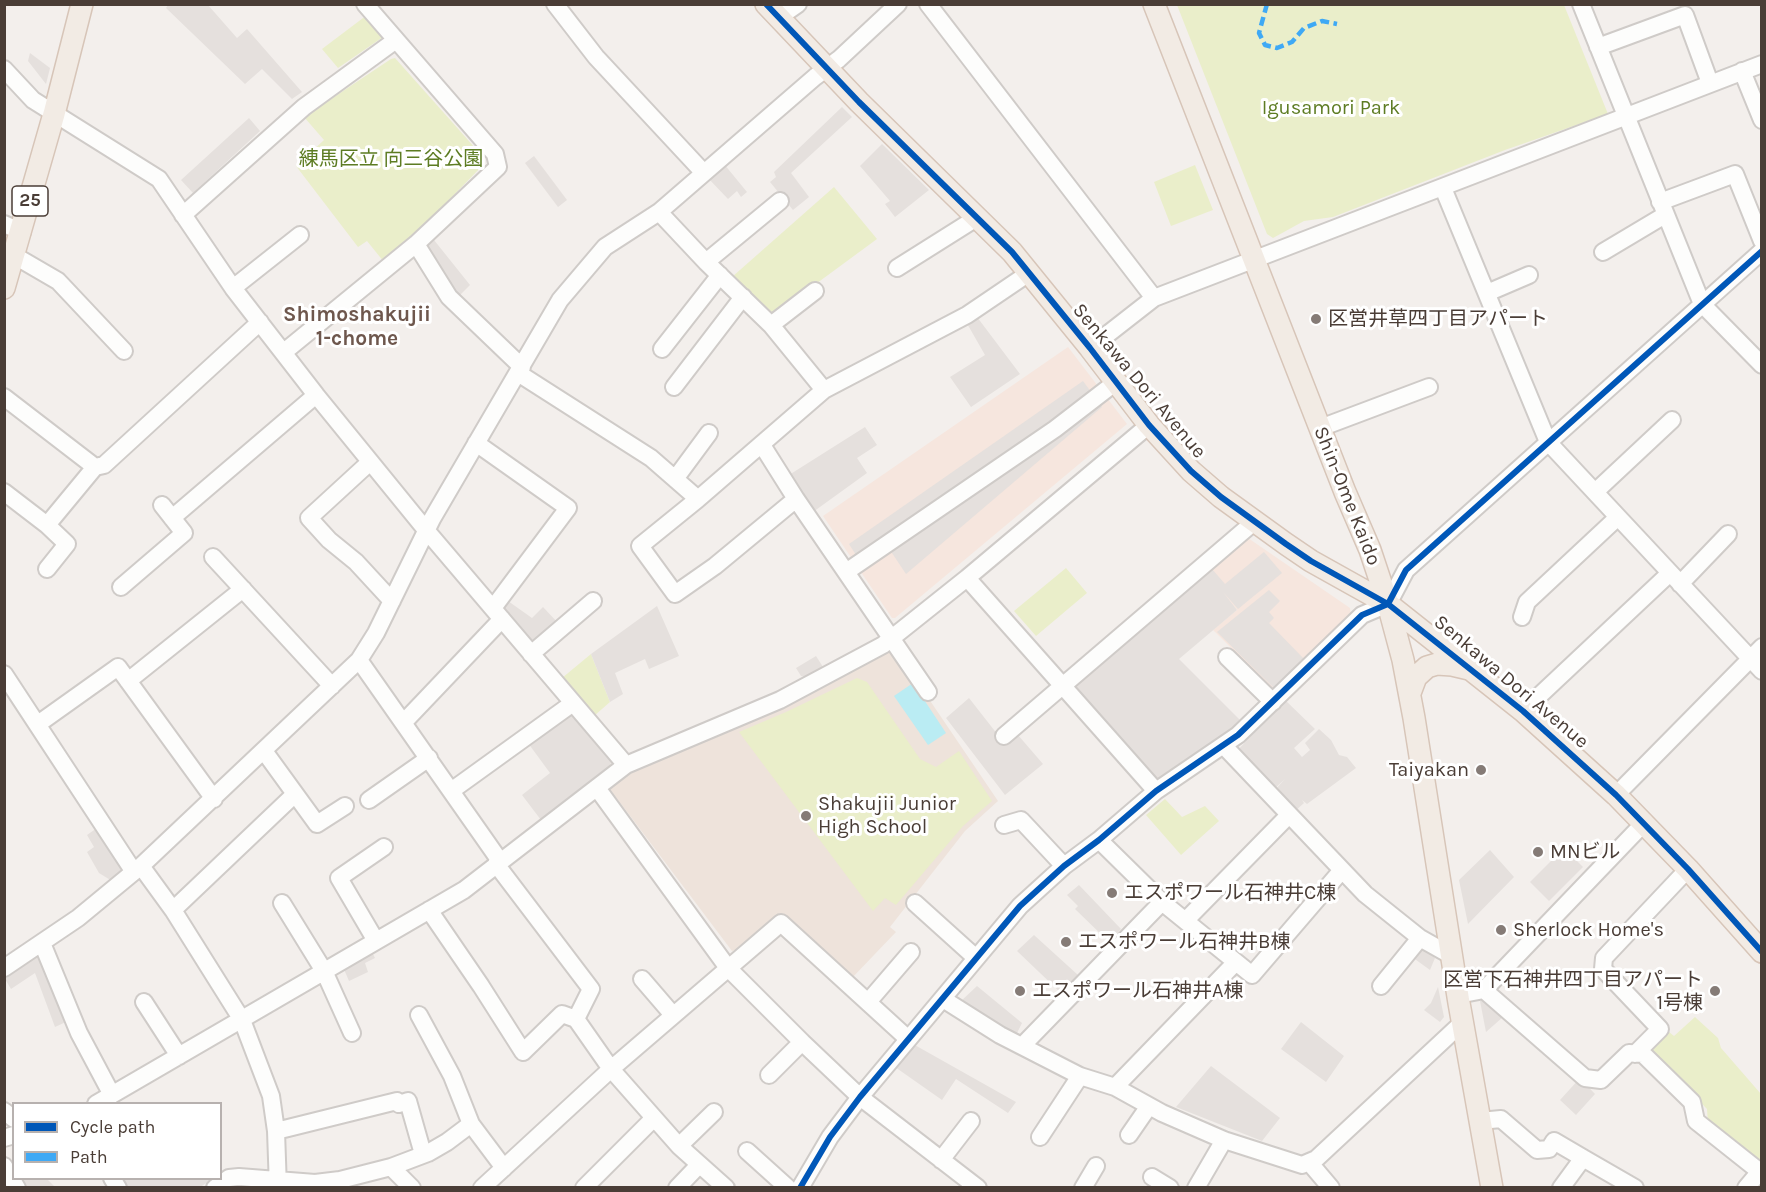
<!DOCTYPE html>
<meta charset="utf-8">
<style>
body{margin:0}
#map{position:relative;width:1766px;height:1192px;overflow:hidden;background:#f3efec;font-family:Karla,sans-serif}
canvas{display:block}
.frame{position:absolute;inset:0;border:6px solid #4a3d36;pointer-events:none}
.legend{position:absolute;left:12px;top:1102px;width:210px;height:78px;box-sizing:border-box;background:#fff;border:2px solid #b7b1af;margin:0;padding:8px 10px;list-style:none;font-size:18px;color:#4a3d36}
.legend li{display:flex;align-items:center;gap:12px;height:30px}
.legend b{width:30px;border:2px solid #b7b1af}
</style>
<div id="map">
<canvas width="1766" height="1192"></canvas>
<div class="frame"></div>
<ul class="legend">
<li><b style="height:8px;background:#0057b8"></b>Cycle path</li>
<li><b style="height:8px;background:#3fa9f5"></b>Path</li>
</ul>
</div>
<script>
const context = document.querySelector('canvas').getContext('2d');
context.lineJoin = 'round';
function fillPath(path, color) { context.fillStyle = color; context.fill(path, 'evenodd'); }
const poly = rows => new Path2D(rows.map(r => 'M' + r).join(''));
function strokePath(path, color, width, dash) { context.strokeStyle = color; context.lineWidth = width; context.lineCap = dash ? 'butt' : 'round'; context.setLineDash(dash || []); context.stroke(path); }
function drawText(font, color, halo, rows, align = 'center') {
  context.font = font + ' Karla,"Noto Sans JP",sans-serif'; context.lineWidth = 6; context.setLineDash([]); context.textBaseline = 'middle'; context.strokeStyle = halo; context.fillStyle = color; for (const [text, x, y, turn = 0] of rows) {
    context.save(); context.translate(x, y); context.rotate((+turn || 0) * Math.PI / 180); context.textAlign = isNaN(turn) ? turn : align; if (halo) context.strokeText(text, 0, 0); context.fillText(text, 0, 0); context.restore();
  }
}
const commercial = poly([
 [1068,347,1127,424,895,618,892,618,823,516],
 [1248,538,1350,608,1351,616,1274,690,1213,630,1237,610,1206,573]
]);
const education = poly([
 [893,646,998,801,965,831,890,927,896,932,852,978,780,913,742,948,732,951,609,788,630,770]
]);
const green = poly([
 [1177,5,1564,5,1608,114,1505,150,1333,217,1304,221,1273,238,1267,234],
 [367,15,386,35,338,68,322,49],
 [395,58,484,158,484,164,413,237,384,262,367,241,358,247,296,166,324,140,304,117,391,59],
 [1195,165,1213,210,1171,226,1154,182],
 [834,187,877,239,775,314,769,314,732,277],
 [1066,568,1087,593,1036,636,1014,611],
 [591,654,610,702,594,716,562,678],
 [857,678,867,682,920,759,936,767,959,751,992,801,963,826,896,905,885,898,873,911,739,732,786,712],
 [1165,799,1182,817,1205,806,1219,821,1181,855,1146,815],
 [1695,1017,1718,1038,1721,1048,1761,1094,1762,1161,1758,1164,1708,1124,1707,1109,1649,1050,1669,1032,1674,1036]
]);
const parking = poly([
 [168,5,208,5,237,38,247,29,302,92,292,99,262,69,245,84,166,8],
 [30,53,50,68,46,84,28,61],
 [842,107,852,117,791,173,809,197,793,210,770,182,776,177,774,172],
 [249,118,260,131,193,193,181,180],
 [882,144,929,190,895,217,885,204,890,201,860,166],
 [534,156,567,200,558,207,525,163],
 [724,164,747,192,741,197,737,191,728,199,707,177],
 [430,235,470,285,459,296,422,245],
 [974,313,1020,374,971,407,950,377,985,355,965,320],
 [1083,381,1102,407,906,574,890,550,863,566,849,544],
 [865,427,877,445,857,458,867,473,813,512,789,475],
 [1264,552,1282,573,1238,609,1223,592,1237,610,1179,659,1243,723,1156,782,1072,688,1205,571,1207,573,1212,569,1225,584],
 [1269,590,1280,601,1269,612,1274,618,1269,623,1304,659,1275,689,1217,632],
 [508,601,532,618,543,607,559,624,539,643,531,643,501,609],
 [657,606,679,656,649,669,645,659,615,673,623,694,610,702,591,654],
 [816,656,823,667,806,677,801,676,796,668],
 [969,698,1005,744,1018,735,1043,764,1005,795,946,718],
 [1285,700,1315,729,1294,748,1302,757,1310,750,1305,743,1319,729,1331,740,1339,755,1347,757,1356,768,1307,804,1302,800,1304,803,1293,813,1273,792,1285,779,1272,791,1236,752],
 [567,715,574,715,612,759,610,766,541,820,522,795,550,773,528,743],
 [97,828,123,866,122,874,112,881,99,873,87,852,94,847,87,835],
 [1564,848,1583,867,1549,901,1530,882],
 [1490,850,1514,877,1468,924,1459,880],
 [1079,885,1121,929,1109,942,1075,909,1078,906,1067,895],
 [1034,935,1078,975,1061,993,1017,951],
 [1422,948,1435,958,1430,970,1412,957],
 [372,952,375,958,365,963,368,972,349,981,343,967],
 [36,954,45,957,68,1021,55,1027,35,973,11,989,5,979,4,976],
 [977,986,1022,1023,1016,1035,960,1002],
 [1438,987,1444,1017,1440,1022,1424,1010,1431,1003],
 [1485,998,1503,1017,1486,1032,1480,1001],
 [1301,1022,1344,1056,1326,1082,1281,1049],
 [913,1044,1016,1102,1008,1113,956,1079,942,1100,895,1067],
 [1211,1066,1280,1118,1262,1141,1176,1107],
 [1580,1078,1595,1094,1576,1115,1560,1100],
 [18,1179,47,1179,55,1187,23,1187],
 [117,1179,212,1179,199,1188,123,1187]
]);
const water = poly([
 [913,683,946,733,928,745,894,696]
]);
const minor = poly([
 [555,4,596,57,704,173],
 [928,4,1154,298],
 [1581,4,1702,304,1762,365],
 [778,18,798,4],
 [1598,47,1685,15,1710,83],
 [4,69,33,100,159,179,233,288,316,395,426,530,626,765],
 [1742,71,1762,120],
 [1443,188,1548,442,1762,671],
 [1660,202,1735,174,1762,241],
 [659,212,706,262,771,325,824,390],
 [183,215,304,107,396,40],
 [4,224,22,232],
 [416,244,449,297,522,367],
 [1603,252,1665,215],
 [15,256,58,281,124,351],
 [706,262,780,201],
 [897,268,978,217],
 [233,288,300,235],
 [1487,293,1529,275],
 [771,325,815,291],
 [1090,348,1154,298,1762,64],
 [662,349,720,275],
 [284,352,416,244,498,167,495,154,365,4],
 [518,373,651,458,698,499,824,390,967,315,1029,273],
 [674,387,743,297],
 [4,397,95,467,104,465,260,322],
 [1320,428,1429,387],
 [476,443,568,508,493,608],
 [762,445,796,499,928,692],
 [370,462,309,518,329,540,356,562,392,601],
 [675,479,709,433],
 [4,492,47,525,67,544,47,569],
 [1595,492,1672,420],
 [698,499,640,546,675,594,715,566,796,499],
 [172,518,316,395],
 [47,525,95,467],
 [213,557,332,686],
 [846,572,1055,429,1116,382],
 [967,578,1156,791],
 [1680,584,1728,534],
 [121,587,184,533,162,505],
 [1522,617,1527,602,1618,517],
 [531,654,593,601],
 [1227,657,1273,702],
 [359,660,500,861],
 [4,674,134,872],
 [128,681,243,589],
 [1523,711,1670,573],
 [404,722,502,619],
 [38,724,118,667,214,799],
 [1004,736,1254,522],
 [1224,746,1365,894,1420,938,1452,956],
 [264,751,317,824,345,806],
 [597,788,728,968,802,1042,860,1097,978,1188],
 [451,791,573,703],
 [1616,795,1762,647],
 [369,800,429,758],
 [1004,825,1021,820,1064,866],
 [1099,840,1162,902,1252,975,1342,870],
 [496,864,591,989,576,1019,611,1069,679,1146,726,1188],
 [141,866,173,910,242,1020,271,1096,276,1131,278,1188],
 [282,903,324,971,352,1033],
 [915,903,976,958],
 [173,910,295,794],
 [429,910,481,986,523,1052,562,1014,576,1019],
 [1186,920,1289,815],
 [376,941,339,878,384,847],
 [42,943,79,1033,112,1095],
 [4,968,78,918,141,866,359,660,376,633,432,519,560,300,605,247,659,212,815,77,839,59,898,4],
 [642,979,673,1015],
 [1381,986,1420,938],
 [1484,990,1644,823],
 [1458,995,1484,990,1585,1078,1601,1080,1629,1053,1643,1054,1692,1102,1696,1121,1759,1171],
 [943,999,1000,1035,1080,1076,1115,1087,1162,1113,1224,1140,1302,1165,1316,1159,1463,1022],
 [144,1002,179,1056],
 [868,1002,911,952],
 [419,1015,452,1076,471,1124,504,1168],
 [1023,1045,1162,902],
 [1635,1054,1660,1029,1603,969,1604,958,1688,869],
 [769,1075,802,1042],
 [1115,1087,1236,962],
 [96,1104,464,890,626,765,780,700,883,645,967,578,1149,425],
 [4,1111,14,1119],
 [1480,1121,1501,1119,1537,1150,1549,1149,1554,1141,1583,1158],
 [276,1131,397,1101,399,1104,408,1101,423,1154],
 [1129,1135,1149,1106],
 [1040,1137,1080,1076],
 [4,1138,14,1135],
 [679,1146,714,1112],
 [747,1151,788,1188],
 [941,1160,971,1121],
 [1309,1162,1331,1188],
 [4,1166,17,1188],
 [391,1167,412,1188],
 [1152,1177,1170,1188],
 [112,1178,118,1188],
 [215,1188,229,1178,239,1177,315,1183,340,1180,391,1167,428,1153,447,1142,471,1124],
 [482,1188,611,1069,781,923,907,1038],
 [584,1188,653,1119],
 [677,1188,699,1165],
 [800,1188,830,1137,860,1097,1020,906,1064,866,1099,840,1156,791,1238,735,1362,615,1388,604,1406,570,1762,251],
 [1083,1188,1096,1166],
 [1196,1188,1224,1140],
 [1561,1188,1583,1158,1635,1188],
 [1746,1188,1762,1169]
]);
const major = poly([
 [766,4,859,102,1012,252,1090,348,1149,425,1191,471,1221,497,1286,544,1311,561,1388,604,1523,711,1616,795,1688,869,1762,952],
 [1154,4,1345,492,1370,550,1388,604,1403,660,1414,718,1459,1003,1492,1188],
 [4,288,54,114,82,4],
 [1410,693,1416,677,1427,667,1437,664,1452,665,1469,669]
]);
const quiet = poly([
 [1267,4,1259,33,1265,45,1277,48,1292,42,1304,28,1322,21,1337,24]
]);
const cycleway = poly([
 [766,4,859,102,1012,252,1090,348,1149,425,1191,471,1221,497,1286,544,1311,561,1388,604,1523,711,1616,795,1688,869,1762,952],
 [800,1188,830,1137,860,1097,1020,906,1064,866,1099,840,1156,791,1238,735,1362,615,1388,604,1406,570,1762,251]
]);
const markers = [
 [1316,319,6,"#857b76"],
 [1481,770,6,"#857b76"],
 [806,816,6,"#857b76"],
 [1538,852,6,"#857b76"],
 [1112,893,6,"#857b76"],
 [1501,930,6,"#857b76"],
 [1066,942,6,"#857b76"],
 [1020,991,6,"#857b76"],
 [1715,991,6,"#857b76"]
];
const shields = [
 [30,201,36]
];
const shieldNames = [
 ["25",30,201]
];
const parkNames = [
 ["Igusamori Park",1331,108],
 ["練馬区立 向三谷公園",391,159]
];
const poiNames = [
 ["区営井草四丁目アパート",1328,319],
 ["Taiyakan",1469,770,"right"],
 ["Shakujii Junior",818,804],
 ["High School",818,827],
 ["MNビル",1550,852],
 ["エスポワール石神井C棟",1124,893],
 ["Sherlock Home's",1513,930],
 ["エスポワール石神井B棟",1078,942],
 ["区営下石神井四丁目アパート",1703,980,"right"],
 ["1号棟",1703,1003,"right"],
 ["エスポワール石神井A棟",1032,991]
];
const streetNames = [
 ["Senkawa Dori Avenue",1139,381,50],
 ["Shin-Ome Kaido",1347,496,68],
 ["Senkawa Dori Avenue",1511,682,40]
];
const neighbourhoodNames = [
 ["Shimoshakujii",357,315],
 ["1-chome",357,339]
];
fillPath(commercial, '#f6e6de');
fillPath(education, '#eee3db');
fillPath(green, '#eaeeca');
fillPath(parking, '#e5e0dd');
fillPath(water, '#baecf3');
strokePath(minor, '#cfcbc8', 20);
strokePath(major, '#d7c5b8', 24);
strokePath(minor, '#fdfdfc', 16);
strokePath(major, '#f2ebe4', 21);
strokePath(quiet, '#3fa9f5', 4.5, [9, 4.5]);
strokePath(cycleway, '#0057b8', 6);
for (const [x, y, r, color] of markers) { const dot = new Path2D(); dot.arc(x, y, r, 0, 2 * Math.PI); context.fillStyle = color; context.fill(dot); strokePath(dot, '#fff', 2); }
for (const [x, y, w] of shields) { const box = new Path2D(); box.roundRect(x - w / 2, y - 15, w, 30, 4.5); context.fillStyle = '#fff'; context.fill(box); strokePath(box, '#4a3d36', 1.5); }
drawText('bold 18px', '#4a3d36', null, shieldNames);
drawText('20px', '#5d7c23', '#fff', parkNames);
drawText('20px', '#4a3d36', '#fff', poiNames, 'left');
drawText('20px', '#4a3d36', '#fff', streetNames);
drawText('bold 21px', '#6e574d', '#fff', neighbourhoodNames);
</script>
